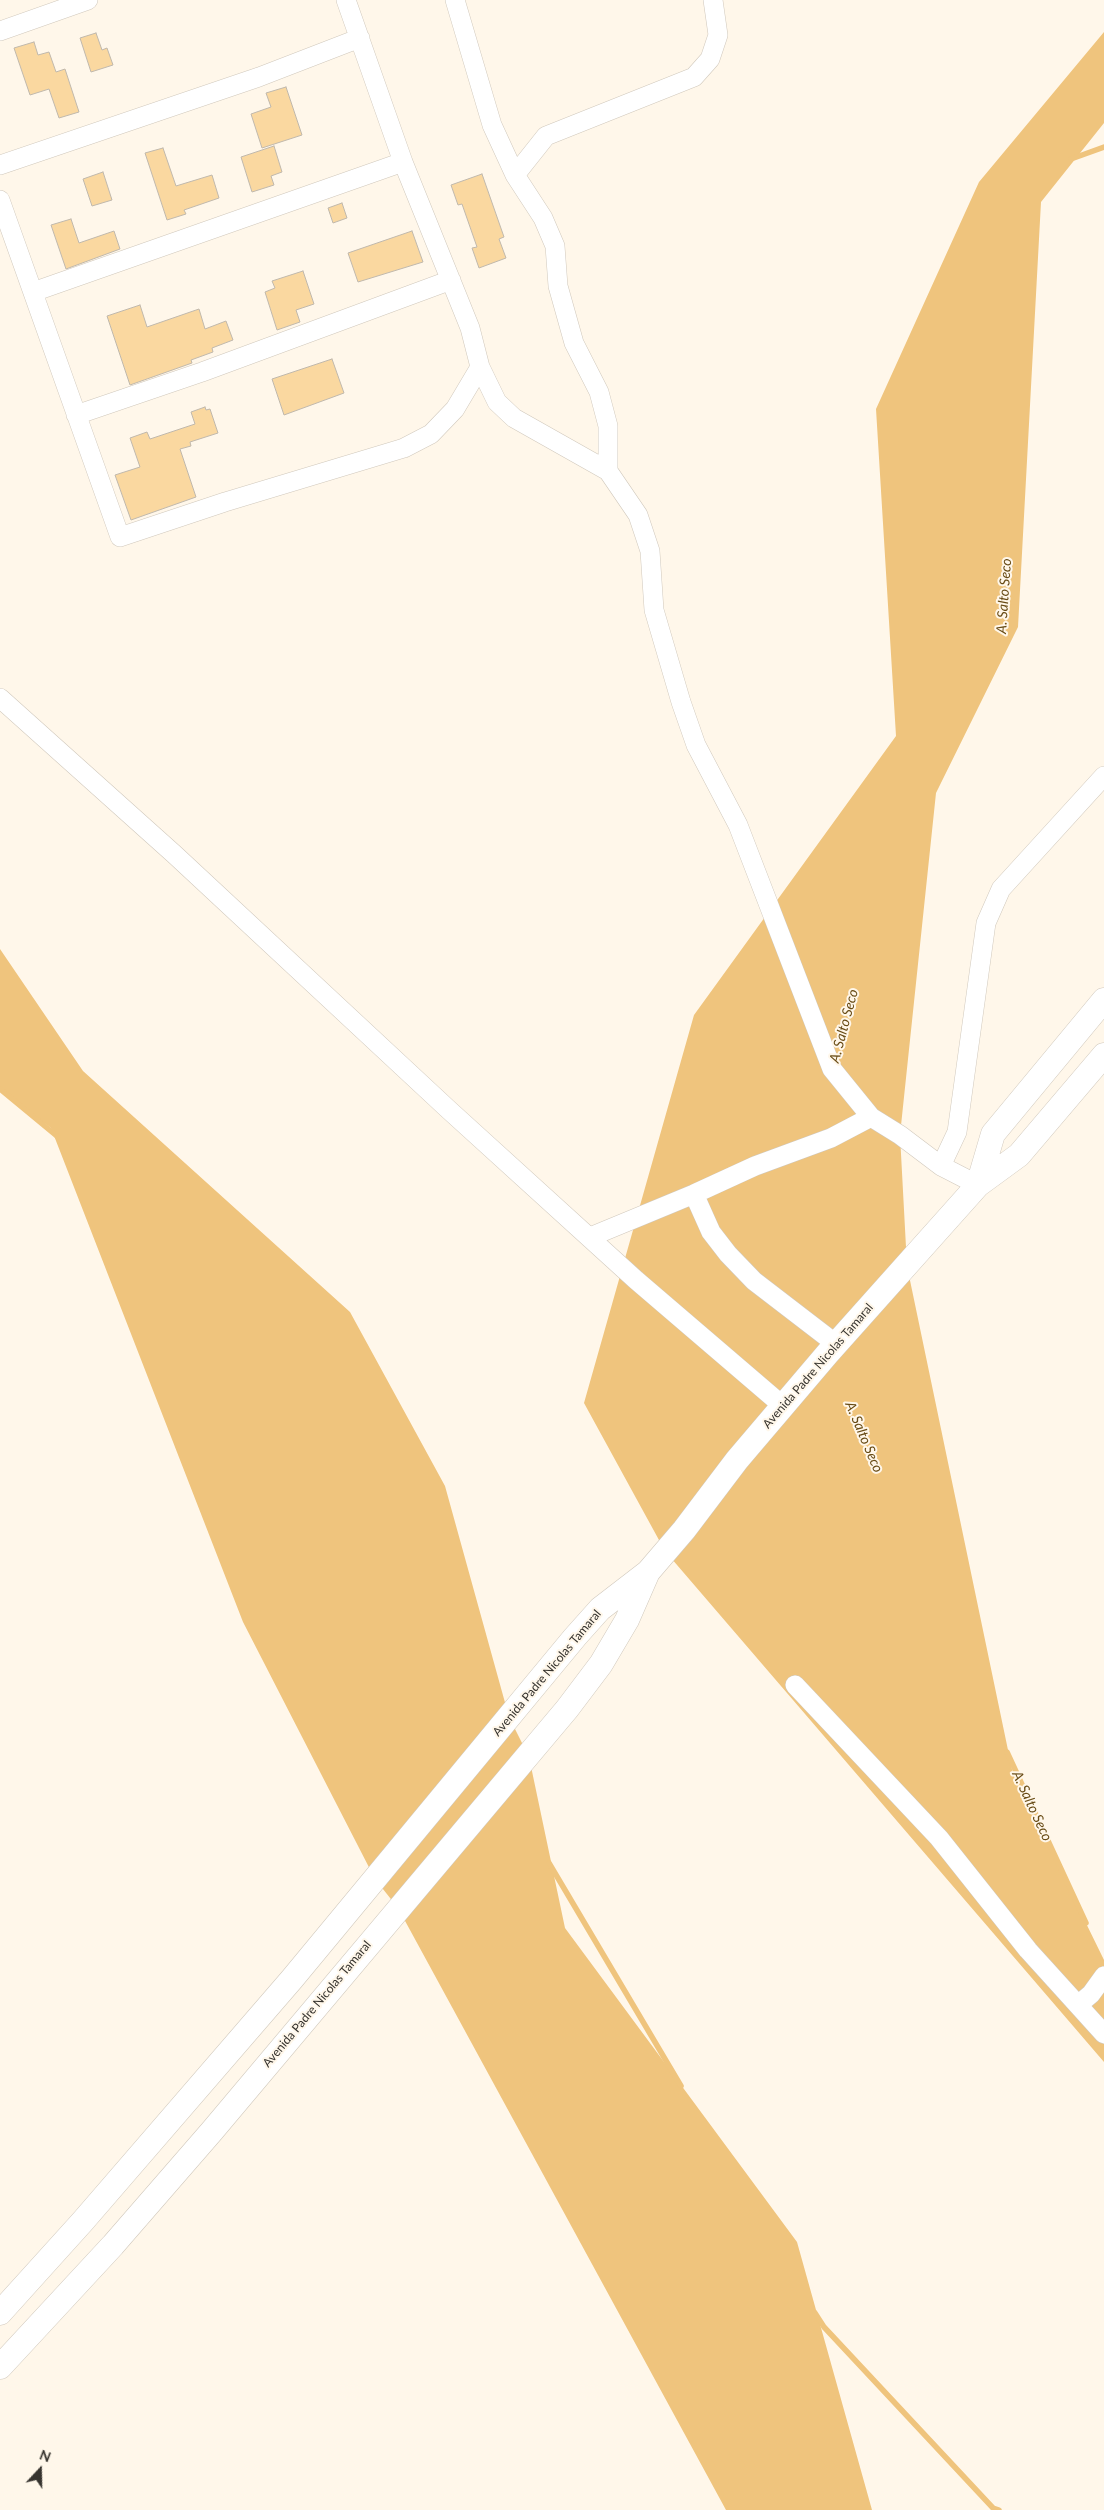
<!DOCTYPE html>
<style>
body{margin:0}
#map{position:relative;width:1104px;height:2510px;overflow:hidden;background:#fff7ea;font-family:Lato,sans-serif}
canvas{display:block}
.north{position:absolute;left:15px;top:2445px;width:50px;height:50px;-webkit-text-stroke:4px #fff7ea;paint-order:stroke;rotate:21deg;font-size:14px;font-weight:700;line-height:20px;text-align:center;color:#37342f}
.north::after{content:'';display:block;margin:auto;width:18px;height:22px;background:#37342f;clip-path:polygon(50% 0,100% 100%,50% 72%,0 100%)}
</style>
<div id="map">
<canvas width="1104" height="2510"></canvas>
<div class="north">N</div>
</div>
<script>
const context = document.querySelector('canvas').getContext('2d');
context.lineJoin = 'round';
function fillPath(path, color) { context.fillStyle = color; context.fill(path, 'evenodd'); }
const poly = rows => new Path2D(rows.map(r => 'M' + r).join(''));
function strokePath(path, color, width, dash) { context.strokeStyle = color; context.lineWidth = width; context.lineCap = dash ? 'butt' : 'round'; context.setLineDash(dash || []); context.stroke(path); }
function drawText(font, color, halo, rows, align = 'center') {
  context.font = font + ' Lato,sans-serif'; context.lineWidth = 4; context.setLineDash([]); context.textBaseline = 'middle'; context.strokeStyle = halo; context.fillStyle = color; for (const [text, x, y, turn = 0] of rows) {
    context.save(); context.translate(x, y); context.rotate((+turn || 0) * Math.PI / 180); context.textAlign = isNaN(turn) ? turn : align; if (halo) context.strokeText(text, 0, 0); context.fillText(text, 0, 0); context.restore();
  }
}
const water = poly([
 [1104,32,1104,123,1041,202,1018,627,936,793,900,1135,907,1266,1013,1774,1104,1960,1104,2062,665,1551,584,1403,694,1015,896,736,876,409,979,182],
 [0,949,83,1071,350,1312,445,1486,509,1717,529,1757,565,1928,797,2242,872,2510,726,2510,398,1908,375,1879,243,1622,51,1128,0,1090]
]);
const stream = poly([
 [1071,159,1104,147],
 [0,1089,58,1137],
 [1007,1752,1086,1923],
 [549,1863,681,2086],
 [815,2313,824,2327,993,2508,999,2510]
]);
const building = poly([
 [96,33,102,50,107,48,113,65,91,72,80,38,96,33],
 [34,42,38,55,49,52,56,72,65,69,79,112,59,118,49,89,30,95,14,48,34,42],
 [286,87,302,135,262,148,251,114,271,107,266,93,286,87],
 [274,146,282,172,271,176,274,185,252,192,241,157,274,146],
 [163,148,176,186,212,175,219,198,184,210,186,214,167,220,145,153,163,148],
 [103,172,112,200,92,206,83,179,103,172],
 [482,174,504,237,499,239,506,258,479,268,472,248,477,247,462,204,458,205,451,185,482,174],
 [342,203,347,218,333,223,328,208,342,203],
 [71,219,79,243,114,231,120,249,66,269,51,225,71,219],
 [412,231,423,262,358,282,348,253,412,231],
 [303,271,314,304,296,310,300,322,277,330,265,292,275,288,272,281,303,271],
 [140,305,147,327,199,309,205,329,226,321,233,340,212,348,213,352,191,360,192,363,130,385,107,316,140,305],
 [332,359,344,393,284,415,272,379,332,359],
 [205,407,206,410,210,409,218,433,190,442,191,446,180,449,196,497,131,520,115,475,140,467,130,438,147,432,150,439,195,424,191,412,205,407]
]);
const minor = poly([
 [346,0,403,162,470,328,480,367,497,402,514,418,608,471,638,515,650,551,654,610,681,702,696,745,738,825,832,1069,871,1117,900,1135,941,1166,978,1185],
 [455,0,492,125,515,175,543,218,555,246,558,286,574,343,599,392,608,426,608,471],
 [0,31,88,0],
 [0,165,259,77,360,38],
 [515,175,546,136,694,77,710,59,718,35,713,0],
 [0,200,120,537,225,502,404,448,431,434,455,409,480,367],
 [33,292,403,162],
 [76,415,202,372,451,280],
 [0,698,174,854,449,1110,636,1280,783,1406],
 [941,1166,957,1132,986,923,1001,889,1104,776],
 [694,1194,711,1232,728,1254,754,1281,836,1344],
 [590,1237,694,1194,755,1166,831,1138,871,1117],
 [795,1685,939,1838,1028,1950,1104,2034],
 [1078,2005,1091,1994,1104,1976]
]);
const tertiary = poly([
 [978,1185,993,1134,1104,1000],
 [0,2313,83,2221,292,1979,575,1637,600,1609,648,1572,684,1530,737,1460,828,1353,978,1185,1019,1155,1104,1055],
 [0,2367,113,2245,212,2131,567,1709,601,1664,627,1620,648,1572]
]);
const streetNames = [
 ["Avenida Padre Nicolas Tamaral",818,1366,-49],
 ["Avenida Padre Nicolas Tamaral",547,1673,-50],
 ["Avenida Padre Nicolas Tamaral",317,2004,-50]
];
const waterNames = [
 ["A. Salto Seco",1004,596,-86],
 ["A. Salto Seco",844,1026,-75],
 ["A. Salto Seco",864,1437,67],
 ["A. Salto Seco",1032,1806,65]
];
fillPath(water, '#efc47d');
strokePath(stream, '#efc47d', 5.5);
fillPath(building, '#fad8a0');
strokePath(building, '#c0b8ac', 1);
strokePath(minor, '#d0c8bc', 20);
strokePath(tertiary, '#d0c8bc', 25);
strokePath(minor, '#fff', 19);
strokePath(tertiary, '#fff', 24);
drawText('12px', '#37342f', '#fff7ea', streetNames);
drawText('italic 14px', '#684b15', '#fff7ea', waterNames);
</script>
